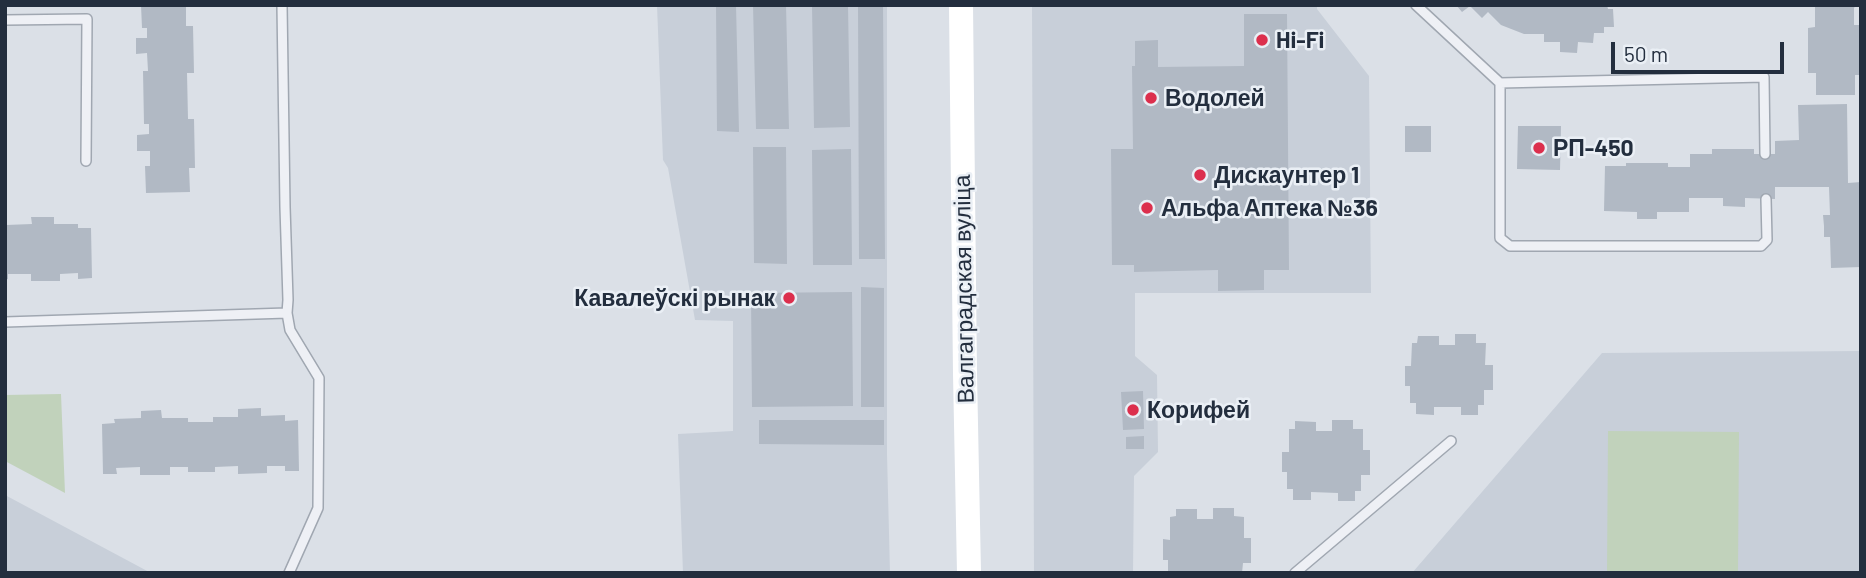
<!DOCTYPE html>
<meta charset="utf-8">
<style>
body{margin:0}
#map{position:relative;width:1866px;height:578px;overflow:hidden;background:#dbe0e7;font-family:Barlow,sans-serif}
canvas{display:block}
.frame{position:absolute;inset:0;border:7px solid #232e3e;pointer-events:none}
.scale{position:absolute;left:1611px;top:42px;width:173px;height:32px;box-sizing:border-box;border:4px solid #232e3e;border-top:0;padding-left:9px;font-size:21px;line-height:24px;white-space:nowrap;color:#232e3e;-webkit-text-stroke:5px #eaeff5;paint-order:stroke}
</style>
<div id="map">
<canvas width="1866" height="578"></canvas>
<div class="frame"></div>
<div class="scale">50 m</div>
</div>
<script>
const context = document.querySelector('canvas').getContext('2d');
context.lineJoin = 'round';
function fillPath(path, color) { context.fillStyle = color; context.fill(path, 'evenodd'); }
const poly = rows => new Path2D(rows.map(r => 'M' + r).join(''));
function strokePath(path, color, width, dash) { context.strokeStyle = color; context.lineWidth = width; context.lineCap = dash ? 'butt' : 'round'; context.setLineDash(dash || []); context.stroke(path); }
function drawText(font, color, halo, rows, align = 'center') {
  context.font = font + ' Barlow,sans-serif'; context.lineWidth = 5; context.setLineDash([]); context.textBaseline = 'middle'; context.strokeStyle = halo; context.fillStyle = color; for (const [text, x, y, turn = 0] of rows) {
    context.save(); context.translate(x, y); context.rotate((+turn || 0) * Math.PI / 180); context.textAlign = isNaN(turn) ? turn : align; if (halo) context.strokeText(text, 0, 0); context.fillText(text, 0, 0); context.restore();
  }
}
const built = poly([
 [657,5,887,5,887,454,890,573,683,573,678,434,733,431,733,321,695,320,668,168,663,160],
 [1032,5,1317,5,1317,9,1369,76,1371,293,1135,293,1135,356,1157,375,1158,452,1134,476,1133,573,1034,573],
 [1861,351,1861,573,1412,573,1602,353],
 [5,495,151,573,5,573]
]);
const green = poly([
 [61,394,65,493,5,461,5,395],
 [1608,431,1739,432,1738,573,1607,573]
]);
const building = poly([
 [141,5,186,5,186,26,193,26,194,73,187,73,188,119,194,119,195,168,189,168,190,192,146,193,145,166,150,166,150,151,137,151,137,135,149,134,149,124,144,124,143,71,148,71,147,53,136,54,136,38,147,38,147,28,142,28],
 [716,5,736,5,739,132,717,131],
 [753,5,786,5,789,129,756,129],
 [812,5,848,5,850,127,814,128],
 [858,5,883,5,885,259,859,259],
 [1456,5,1607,5,1608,9,1613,9,1614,27,1604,27,1604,33,1594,33,1593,43,1578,42,1577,53,1560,52,1560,42,1544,42,1544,34,1524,34,1501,25,1488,12,1482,18,1470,6,1462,12],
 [1822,5,1856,5,1854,8,1854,25,1861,25,1861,75,1855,75,1855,95,1816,95,1816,73,1808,73,1808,28,1815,27,1815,7,1821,7],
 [1244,14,1287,14,1289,270,1264,270,1264,290,1218,291,1218,270,1134,272,1134,265,1112,265,1111,149,1133,149,1132,66,1135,66,1135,41,1158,40,1158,67,1244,66],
 [1847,104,1848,183,1861,182,1861,267,1831,268,1830,237,1824,237,1824,226,1823,215,1830,215,1829,187,1775,187,1775,199,1745,198,1745,207,1723,206,1723,198,1689,198,1689,212,1657,212,1657,219,1637,219,1637,212,1604,211,1605,166,1626,166,1626,163,1668,163,1668,167,1690,167,1690,154,1712,154,1712,149,1754,149,1754,154,1775,154,1775,141,1799,140,1798,105],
 [1405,126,1431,126,1431,152,1405,152],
 [1518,126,1561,126,1560,170,1517,169],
 [753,147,786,147,787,264,754,263],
 [851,149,852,265,813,265,812,150],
 [31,217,54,217,54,224,78,224,78,228,91,228,92,278,78,279,78,273,60,274,60,281,31,281,31,274,8,274,8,279,5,280,6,225,32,224],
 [861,287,884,288,884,407,861,407],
 [852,292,853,406,752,407,751,293],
 [1455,334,1476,334,1476,343,1486,343,1485,365,1493,365,1493,390,1484,390,1484,405,1478,405,1478,415,1461,415,1461,407,1434,407,1434,415,1416,414,1416,403,1410,403,1410,386,1405,386,1405,366,1411,366,1412,343,1417,343,1418,336,1439,336,1439,345,1455,345],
 [1143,391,1144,429,1123,430,1121,392],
 [261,408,261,416,285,415,285,421,298,420,299,471,285,471,285,466,267,466,267,473,238,474,238,466,215,467,215,472,188,472,188,467,170,467,170,475,140,475,140,467,116,468,117,474,103,474,102,424,115,423,114,419,141,418,141,411,161,410,162,418,188,418,188,422,213,422,213,417,238,417,238,409],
 [759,420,884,420,884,445,759,444],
 [1332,420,1353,420,1353,429,1363,429,1363,450,1370,450,1370,475,1361,475,1361,491,1355,491,1355,501,1338,501,1338,493,1311,492,1311,500,1293,500,1293,489,1287,489,1287,472,1282,472,1282,452,1289,452,1289,429,1295,429,1295,421,1316,422,1316,431,1332,431],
 [1144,436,1144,449,1126,449,1126,437],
 [1213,508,1234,508,1234,516,1244,517,1244,538,1251,538,1251,563,1243,563,1242,573,1168,573,1168,560,1163,560,1163,539,1170,540,1170,517,1176,516,1176,509,1197,509,1197,519,1213,519]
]);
const lane = poly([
 [282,5,285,207,288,300,287,313,290,330,319,378,318,508,289,573],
 [1416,5,1500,83,1764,77,1765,154],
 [5,20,87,19,86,161],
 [1500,83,1500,238,1510,246,1761,246,1767,240,1766,199],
 [5,322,287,313],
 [1295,573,1451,441]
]);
const secondary = poly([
 [961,5,965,374,969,573]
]);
const markers = [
 [1262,40,7,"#dc2f4d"],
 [1151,98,7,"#dc2f4d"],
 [1539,148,7,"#dc2f4d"],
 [1200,175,7,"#dc2f4d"],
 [1147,208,7,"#dc2f4d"],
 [789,298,7,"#dc2f4d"],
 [1133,410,7,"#dc2f4d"]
];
const poiNames = [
 ["Hi-Fi",1276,40],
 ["Водолей",1165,98],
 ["РП-450",1553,148],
 ["Дискаунтер 1",1214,175],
 ["Альфа Аптека №36",1161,208],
 ["Кавалеўскі рынак",775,298,"right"],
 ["Корифей",1147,410]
];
const streetNames = [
 ["Валгаградская вуліца",964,289,-91]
];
fillPath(built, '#c8cfd9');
fillPath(green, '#c1d2bb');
fillPath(building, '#b1b9c4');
strokePath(lane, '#a0a7b1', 12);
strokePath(lane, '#eef0f5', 9);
strokePath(secondary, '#fff', 24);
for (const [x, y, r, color] of markers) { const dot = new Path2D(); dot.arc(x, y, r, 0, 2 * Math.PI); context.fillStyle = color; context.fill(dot); strokePath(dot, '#eaeff5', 2.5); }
drawText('bold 23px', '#232e3e', '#eaeff5', poiNames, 'left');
drawText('23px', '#232e3e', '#eaeff5', streetNames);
</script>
